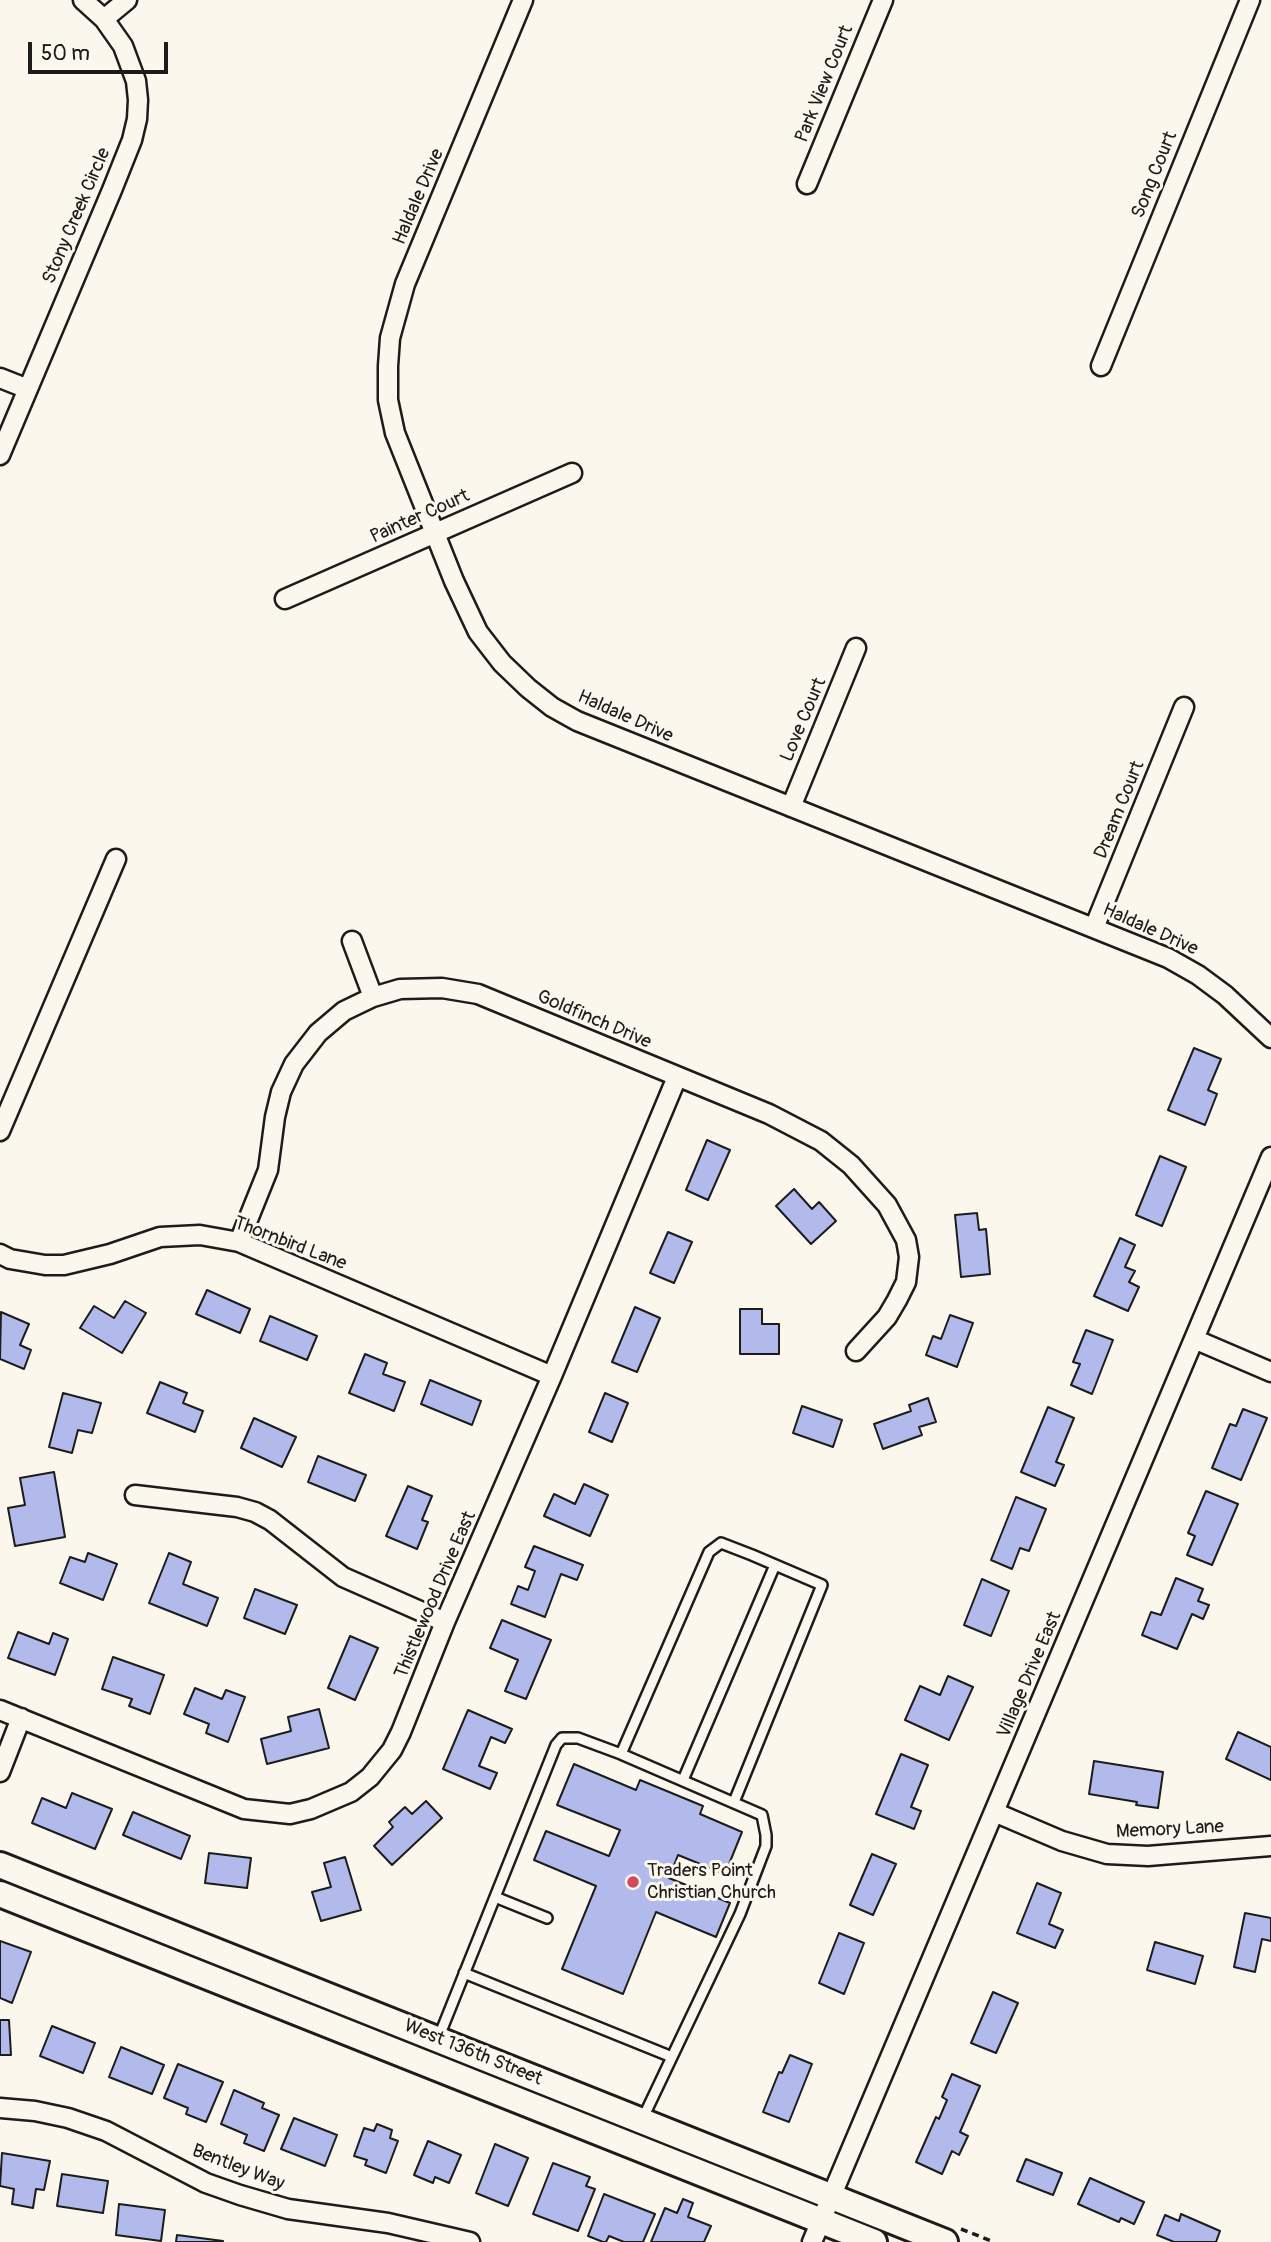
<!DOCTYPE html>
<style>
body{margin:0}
#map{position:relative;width:1271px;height:2242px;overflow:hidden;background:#fbf7ec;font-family:Pangolin,sans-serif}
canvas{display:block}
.scale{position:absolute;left:28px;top:42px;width:140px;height:32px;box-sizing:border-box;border:4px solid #1c1c1c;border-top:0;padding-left:9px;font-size:21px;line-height:24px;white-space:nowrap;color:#1c1c1c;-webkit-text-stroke:5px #fbf7ec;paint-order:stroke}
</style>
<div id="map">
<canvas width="1271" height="2242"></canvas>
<div class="scale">50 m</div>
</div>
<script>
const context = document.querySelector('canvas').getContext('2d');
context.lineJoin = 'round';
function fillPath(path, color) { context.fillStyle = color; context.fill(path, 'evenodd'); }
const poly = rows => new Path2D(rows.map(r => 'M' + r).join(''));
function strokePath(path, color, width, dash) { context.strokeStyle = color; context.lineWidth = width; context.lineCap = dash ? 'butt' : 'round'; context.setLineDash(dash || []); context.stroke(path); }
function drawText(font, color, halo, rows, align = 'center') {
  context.font = font + ' Pangolin,sans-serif'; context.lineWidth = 6; context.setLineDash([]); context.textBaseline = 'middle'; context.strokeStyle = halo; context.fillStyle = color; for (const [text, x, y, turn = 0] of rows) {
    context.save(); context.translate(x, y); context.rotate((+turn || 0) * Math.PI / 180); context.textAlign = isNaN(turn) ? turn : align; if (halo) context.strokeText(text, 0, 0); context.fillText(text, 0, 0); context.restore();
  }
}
const building = poly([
 [1194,1048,1221,1059,1208,1090,1217,1094,1205,1125,1168,1110,1194,1048],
 [707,1140,730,1150,708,1200,686,1190,707,1140],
 [1160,1156,1186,1167,1162,1226,1136,1215,1160,1156],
 [794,1189,812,1209,819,1202,836,1221,811,1244,776,1206,794,1189],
 [977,1213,979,1230,986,1229,990,1274,961,1277,955,1215,977,1213],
 [668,1232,692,1242,674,1283,650,1273,668,1232],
 [1120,1238,1135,1245,1125,1267,1135,1271,1129,1282,1139,1287,1128,1311,1094,1296,1120,1238],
 [207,1290,250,1309,240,1333,196,1314,207,1290],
 [125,1301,146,1313,122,1353,80,1328,94,1306,114,1318,125,1301],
 [635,1307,660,1318,637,1372,612,1362,635,1307],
 [740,1309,762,1309,762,1324,779,1324,779,1354,740,1354,740,1309],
 [1,1312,29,1324,20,1345,31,1350,24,1369,0,1359,1,1312],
 [950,1315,973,1323,957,1367,926,1355,933,1336,941,1339,950,1315],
 [270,1316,317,1336,307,1360,260,1341,270,1316],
 [1086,1330,1113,1340,1092,1394,1071,1385,1080,1364,1073,1362,1086,1330],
 [365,1354,387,1363,383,1374,405,1382,394,1411,349,1393,365,1354],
 [430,1380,481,1401,472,1425,421,1404,430,1380],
 [160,1382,187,1393,183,1403,203,1411,195,1432,147,1413,160,1382],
 [63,1393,101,1403,92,1433,78,1430,72,1453,49,1447,63,1393],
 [605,1393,628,1403,612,1442,589,1432,605,1393],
 [928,1398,936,1422,919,1427,922,1435,883,1449,874,1424,911,1411,909,1405,928,1398],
 [802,1406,842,1420,833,1447,793,1433,802,1406],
 [1048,1407,1074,1418,1056,1462,1064,1465,1055,1486,1021,1472,1048,1407],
 [1243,1409,1267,1418,1241,1480,1212,1468,1230,1424,1236,1426,1243,1409],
 [254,1418,296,1437,282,1467,241,1448,254,1418],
 [318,1456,366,1475,355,1501,308,1482,318,1456],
 [54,1472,65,1537,15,1546,8,1508,25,1505,20,1478,54,1472],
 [584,1484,608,1495,590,1536,544,1516,554,1494,575,1504,584,1484],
 [408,1486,432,1496,422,1520,428,1522,417,1549,386,1536,408,1486],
 [1206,1491,1238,1504,1212,1565,1187,1555,1195,1536,1188,1533,1206,1491],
 [1016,1497,1046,1509,1029,1551,1020,1548,1012,1569,991,1560,1016,1497],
 [534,1546,583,1565,577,1580,561,1574,545,1617,511,1604,518,1586,528,1590,535,1571,525,1567,534,1546],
 [88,1553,117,1564,103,1600,60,1583,70,1557,85,1562,88,1553],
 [169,1553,191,1562,183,1584,218,1598,207,1626,149,1603,169,1553],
 [1176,1578,1203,1589,1198,1601,1209,1605,1203,1619,1192,1614,1177,1649,1142,1635,1151,1612,1161,1615,1176,1578],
 [982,1579,1009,1591,991,1636,964,1625,982,1579],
 [255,1589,297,1605,285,1634,244,1618,255,1589],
 [502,1620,551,1640,526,1699,505,1691,518,1660,490,1648,502,1620],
 [18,1632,49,1644,53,1633,68,1639,55,1675,8,1658,18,1632],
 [350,1636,378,1648,355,1700,328,1688,350,1636],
 [113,1657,164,1675,150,1714,129,1706,132,1699,102,1689,113,1657],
 [948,1676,973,1687,949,1740,905,1720,920,1686,940,1695,948,1676],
 [195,1688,222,1699,226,1690,245,1697,228,1742,206,1733,209,1724,184,1714,195,1688],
 [319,1709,329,1748,267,1764,261,1739,291,1731,288,1717,319,1709],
 [468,1710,512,1729,505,1743,491,1737,479,1766,497,1773,490,1789,443,1769,468,1710],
 [1238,1732,1271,1747,1271,1780,1226,1759,1238,1732],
 [901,1754,928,1765,911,1807,921,1811,914,1829,876,1814,901,1754],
 [1094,1761,1163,1772,1158,1808,1136,1805,1137,1802,1089,1794,1094,1761],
 [574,1764,636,1790,640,1780,703,1806,700,1814,742,1832,725,1874,678,1855,669,1878,730,1903,716,1937,656,1912,623,1994,562,1969,596,1886,534,1860,546,1831,609,1856,620,1830,557,1805,574,1764],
 [72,1793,112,1809,95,1849,32,1823,42,1798,66,1808,72,1793],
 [426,1801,442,1818,392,1865,374,1846,393,1827,389,1822,405,1807,412,1814,426,1801],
 [133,1812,190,1836,181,1859,123,1835,133,1812],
 [209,1853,251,1858,247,1888,205,1883,209,1853],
 [872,1854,896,1864,873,1915,850,1905,872,1854],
 [345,1857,361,1910,321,1921,312,1892,331,1887,324,1863,345,1857],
 [1037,1883,1061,1893,1049,1924,1063,1930,1055,1948,1017,1933,1037,1883],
 [1245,1913,1271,1918,1271,1941,1262,1939,1255,1972,1234,1967,1245,1913],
 [839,1933,864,1943,844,1994,819,1983,839,1933],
 [0,1941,31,1952,12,2003,0,1998,0,1941],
 [1155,1942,1203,1956,1195,1984,1147,1970,1155,1942],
 [993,1992,1018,2003,996,2053,971,2043,993,1992],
 [0,2020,9,2020,11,2055,0,2055,0,2020],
 [52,2026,95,2043,83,2073,40,2056,52,2026],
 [121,2047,164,2065,152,2094,109,2077,121,2047],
 [790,2055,812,2064,789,2122,763,2112,779,2072,782,2073,790,2055],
 [178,2064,223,2082,206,2122,186,2114,188,2108,164,2098,178,2064],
 [952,2074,980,2086,960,2132,968,2136,959,2155,952,2151,942,2174,916,2162,936,2117,939,2119,947,2100,942,2097,952,2074],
 [234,2090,264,2103,262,2108,279,2115,264,2151,244,2143,247,2135,221,2124,234,2090],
 [294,2118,337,2135,325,2166,281,2149,294,2118],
 [377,2124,392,2130,390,2138,398,2141,386,2173,365,2165,367,2160,354,2156,364,2128,374,2131,377,2124],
 [428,2141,461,2155,449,2183,435,2177,433,2183,414,2175,428,2141],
 [495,2144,528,2158,508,2206,476,2193,495,2144],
 [2,2153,50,2161,44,2190,36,2189,33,2208,12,2204,14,2189,0,2186,2,2153],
 [1026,2159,1062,2173,1053,2195,1017,2181,1026,2159],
 [553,2163,590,2177,586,2186,595,2189,578,2231,533,2214,553,2163],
 [62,2174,108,2181,103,2213,57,2206,62,2174],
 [1090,2178,1144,2202,1134,2224,1121,2218,1119,2222,1078,2204,1090,2178],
 [604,2194,655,2214,643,2242,624,2242,609,2236,606,2242,603,2242,588,2236,604,2194],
 [683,2199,693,2203,688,2217,711,2226,704,2242,651,2242,665,2208,677,2213,683,2199],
 [119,2204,165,2210,161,2241,116,2235,119,2204],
 [1181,2214,1220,2231,1216,2242,1174,2242,1157,2235,1165,2215,1179,2221,1181,2214],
 [177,2235,223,2241,223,2242,176,2242,177,2235]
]);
const path = poly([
 [961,2229,994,2242]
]);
const lane = poly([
 [621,1754,709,1552,721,1543,752,1555,822,1585,734,1802],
 [683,1780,775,1565],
 [495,1897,547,1918],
 [464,1973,672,2057],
 [438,2039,556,1745,562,1738,578,1738,621,1754,762,1815,766,1835,766,1846,740,1914,642,2120]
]);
const street = poly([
 [523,0,405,284,390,338,388,366,388,400,395,433,454,581,478,632,502,663,528,688,552,707,577,721,1168,958,1198,975,1225,995,1271,1038],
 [104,19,127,0],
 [807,184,883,0],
 [1101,366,1250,0],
 [0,378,28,389],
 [0,455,112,190,132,140,137,119,138,100,136,81,123,46,104,19,83,0],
 [285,599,572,473],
 [791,807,856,648],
 [1094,928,1184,707],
 [352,941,373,997],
 [0,1131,116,859],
 [239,1242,268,1170,275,1117,281,1092,294,1064,318,1033,344,1011,373,997,400,989,442,988,478,994,769,1114,821,1141,851,1165,887,1205,906,1240,909,1257,906,1282,897,1300,887,1317,856,1351],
 [0,1254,10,1259,45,1265,64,1265,110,1254,160,1237,200,1235,239,1242,552,1376],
 [1194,1339,1271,1372],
 [135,1495,237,1507,255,1512,270,1520,343,1577,445,1622],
 [0,1710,244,1809,290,1814,311,1809,351,1792,370,1777,392,1750,401,1732,445,1622,552,1376,677,1077],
 [0,1772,21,1718],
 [994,1812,1062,1841,1107,1854,1148,1856,1271,1846],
 [0,2108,35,2111,68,2118,106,2131,206,2183,240,2195,288,2209,388,2223,470,2242],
 [812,2242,1271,1157]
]);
const secondary = poly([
 [0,1865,945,2242],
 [0,1894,874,2242]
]);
const markers = [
 [633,1882,7,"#d1495b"]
];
const streetNames = [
 ["Park View Court",825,84,-68],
 ["Song Court",1155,175,-68],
 ["Haldale Drive",419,197,-67],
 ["Stony Creek Circle",77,216,-67],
 ["Painter Court",420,517,-24],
 ["Haldale Drive",625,717,24],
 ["Love Court",804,720,-67],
 ["Dream Court",1120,810,-68],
 ["Haldale Drive",1150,930,24],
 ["Goldfinch Drive",594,1020,23],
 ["Thornbird Lane",290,1244,21],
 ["Thistlewood Drive East",436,1595,-67],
 ["Village Drive East",1030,1675,-67],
 ["Memory Lane",1170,1830,-3],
 ["West 136th Street",473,2053,22],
 ["Bentley Way",238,2168,21]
];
const poiNames = [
 ["Traders Point",647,1871],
 ["Christian Church",647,1893]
];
fillPath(building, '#b1baeb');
strokePath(building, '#1c1c1c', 2);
strokePath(lane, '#1c1c1c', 14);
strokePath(street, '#1c1c1c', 23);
strokePath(secondary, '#1c1c1c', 30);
strokePath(path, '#1c1c1c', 3.5, [7, 5]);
strokePath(lane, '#fbf7ec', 9);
strokePath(street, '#fbf7ec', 18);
strokePath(secondary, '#fbf7ec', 24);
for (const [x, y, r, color] of markers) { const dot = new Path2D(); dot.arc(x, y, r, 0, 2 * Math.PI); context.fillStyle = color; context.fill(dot); strokePath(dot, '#fbf7ec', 2.5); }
drawText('19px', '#1c1c1c', '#fbf7ec', streetNames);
drawText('19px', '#1c1c1c', '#fbf7ec', poiNames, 'left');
</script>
